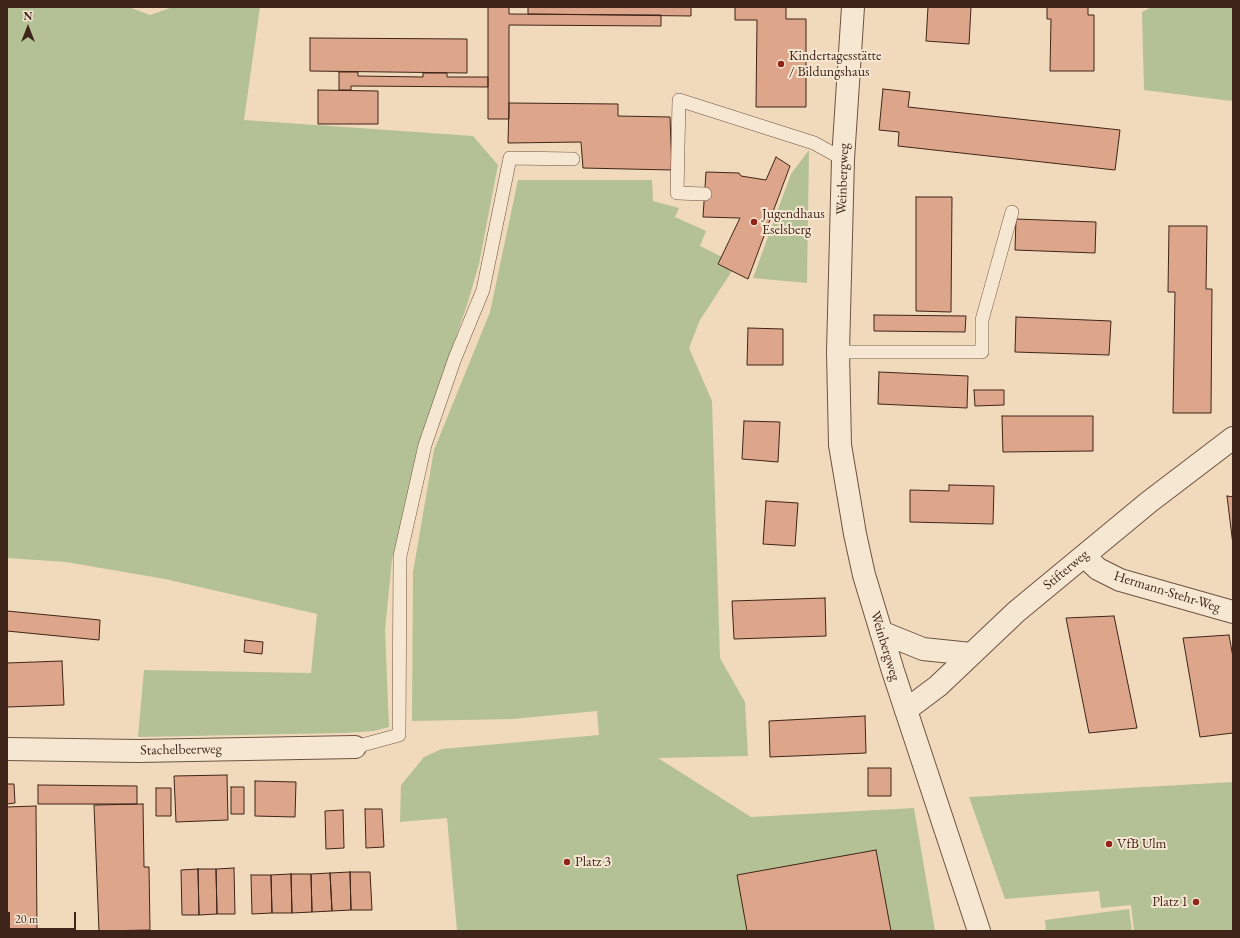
<!DOCTYPE html>
<meta charset="utf-8">
<style>
body{margin:0}
#map{position:relative;width:1240px;height:938px;overflow:hidden;background:#f1dabb;font-family:"EB Garamond",serif}
canvas{display:block}
.frame{position:absolute;inset:0;border:8px solid #3f2419;pointer-events:none}
.north{position:absolute;left:8px;top:8px;width:40px;height:40px;-webkit-text-stroke:3px #f6e7d3;paint-order:stroke;rotate:0deg;font-size:11px;font-weight:700;line-height:16px;text-align:center;color:#3f2419}
.north::after{content:'';display:block;margin:auto;width:14px;height:18px;background:#3f2419;clip-path:polygon(50% 0,100% 100%,50% 72%,0 100%)}
.scale{position:absolute;left:8px;top:912px;width:68px;height:18px;box-sizing:border-box;border:2px solid #3f2419;border-top:0;padding-left:5px;font-size:12px;line-height:14px;white-space:nowrap;color:#3f2419;-webkit-text-stroke:3px #f6e7d3;paint-order:stroke}
</style>
<div id="map">
<canvas width="1240" height="938"></canvas>
<div class="frame"></div>
<div class="north">N</div>
<div class="scale">20 m</div>
</div>
<script>
const context = document.querySelector('canvas').getContext('2d');
context.lineJoin = 'round';
function fillPath(path, color) { context.fillStyle = color; context.fill(path, 'evenodd'); }
const poly = rows => new Path2D(rows.map(r => 'M' + r).join(''));
function strokePath(path, color, width, dash) { context.strokeStyle = color; context.lineWidth = width; context.lineCap = dash ? 'butt' : 'round'; context.setLineDash(dash || []); context.stroke(path); }
function drawText(font, color, halo, rows, align = 'center') {
  context.font = font + ' "EB Garamond",serif'; context.lineWidth = 4; context.setLineDash([]); context.textBaseline = 'middle'; context.strokeStyle = halo; context.fillStyle = color; for (const [text, x, y, turn = 0] of rows) {
    context.save(); context.translate(x, y); context.rotate((+turn || 0) * Math.PI / 180); context.textAlign = isNaN(turn) ? turn : align; if (halo) context.strokeText(text, 0, 0); context.fillText(text, 0, 0); context.restore();
  }
}
const green = poly([
 [7,7,129,7,150,15,173,7,260,7,244,120,473,136,498,165,479,264,467,305,422,434,392,560,385,630,389,727,374,731,344,733,138,737,144,670,311,673,317,614,165,579,66,562,7,558],
 [1152,7,1233,7,1233,99,1231,101,1144,90,1142,12],
 [809,150,807,283,753,278,791,174],
 [518,180,652,180,653,201,679,208,675,217,706,231,700,246,722,257,718,265,732,271,700,320,689,348,712,401,720,658,745,702,748,756,658,758,751,817,914,808,935,931,457,931,447,818,400,822,401,785,424,757,442,749,599,735,597,711,513,719,412,721,413,572,434,450,490,312],
 [1233,782,1233,931,1134,931,1131,905,1101,908,1099,891,1005,899,969,797],
 [1129,909,1132,931,1046,931,1045,920]
]);
const building = poly([
 [488,7,509,7,509,14,661,15,661,26,509,25,509,119,488,119,488,7],
 [528,7,691,7,691,16,528,14,528,7],
 [735,7,786,7,786,19,806,19,806,107,756,107,757,20,735,20,735,7],
 [928,7,971,7,969,44,926,41,928,7],
 [1047,7,1088,7,1088,15,1094,15,1094,71,1050,71,1051,19,1047,19,1047,7],
 [310,38,467,39,467,73,310,71,310,38],
 [339,72,358,72,358,76,423,77,423,73,447,73,447,77,488,77,488,87,351,86,351,90,339,90,339,72],
 [883,89,910,92,908,107,1120,130,1115,170,898,146,899,132,879,130,883,89],
 [318,90,378,91,378,124,318,124,318,90],
 [509,103,618,104,618,116,670,117,672,170,583,168,581,142,508,143,509,103],
 [776,157,790,166,748,279,718,264,740,218,703,217,706,172,739,173,741,176,766,180,776,157],
 [916,197,952,197,951,312,916,311,916,197],
 [1016,219,1096,222,1095,253,1015,250,1016,219],
 [1169,226,1207,226,1206,289,1212,289,1211,413,1173,413,1175,292,1168,292,1169,226],
 [874,315,966,316,965,332,874,331,874,315],
 [1016,317,1111,321,1109,355,1015,352,1016,317],
 [748,328,783,329,783,365,747,365,748,328],
 [879,372,968,376,967,408,878,404,879,372],
 [974,390,1004,390,1004,405,975,406,974,390],
 [1002,416,1093,416,1093,451,1003,452,1002,416],
 [744,421,780,422,778,462,742,459,744,421],
 [949,485,994,486,993,524,910,522,910,490,949,491,949,485],
 [1227,496,1233,497,1233,545,1227,496],
 [766,501,798,503,795,546,763,544,766,501],
 [825,598,826,636,734,639,732,601,825,598],
 [7,611,100,620,99,640,7,631,7,611],
 [1114,616,1137,728,1089,733,1066,618,1114,616],
 [1229,635,1233,657,1233,733,1200,737,1183,638,1229,635],
 [245,640,263,642,262,654,244,652,245,640],
 [62,661,64,705,7,707,7,663,62,661],
 [865,716,866,753,770,757,769,721,865,716],
 [868,768,891,768,891,796,868,796,868,768],
 [227,775,228,820,176,822,174,776,227,775],
 [255,781,296,782,295,817,255,816,255,781],
 [7,784,14,784,15,803,7,804,7,784],
 [38,785,137,786,137,804,38,804,38,785],
 [231,787,244,787,244,814,231,814,231,787],
 [156,788,171,788,171,816,156,816,156,788],
 [143,804,144,867,149,867,150,930,99,931,94,805,143,804],
 [36,806,37,931,7,931,7,807,36,806],
 [365,809,382,809,384,847,366,848,365,809],
 [343,810,344,848,326,849,325,811,343,810],
 [876,850,891,931,747,931,737,875,876,850],
 [234,868,235,914,217,914,216,869,234,868],
 [198,869,199,915,182,915,181,870,198,869],
 [198,869,216,869,217,914,199,915,198,869],
 [350,872,370,872,372,910,351,910,350,872],
 [350,872,351,910,332,911,330,873,350,872],
 [330,873,332,911,312,912,311,874,330,873],
 [291,874,292,913,272,913,271,875,291,874],
 [291,874,311,874,312,912,292,913,291,874],
 [251,875,271,875,272,913,252,914,251,875]
]);
const service = poly([
 [705,194,677,193,679,100,814,143,843,159],
 [838,352,982,352,982,320,1012,212],
 [355,747,399,735,400,556,425,445,455,358,483,290,510,158,573,159]
]);
const minor = poly([
 [1084,556,1098,569,1120,580,1233,612],
 [906,710,938,686,1016,612,1149,502,1233,438],
 [7,749,138,751,355,747]
]);
const tertiary = poly([
 [853,7,843,159,838,352,840,445,855,534,864,575,893,671,979,931],
 [881,632,923,649,971,654]
]);
const markers = [
 [781,64,4,"#8f2418"],
 [754,222,4,"#8f2418"],
 [1109,844,4,"#8f2418"],
 [567,862,4,"#8f2418"],
 [1196,902,4,"#8f2418"]
];
const poiNames = [
 ["Kindertagesstätte",789,56],
 ["/ Bildungshaus",789,72],
 ["Jugendhaus",762,214],
 ["Eselsberg",762,230],
 ["VfB Ulm",1117,844],
 ["Platz 3",575,862],
 ["Platz 1",1188,902,"right"]
];
const streetNames = [
 ["Weinbergweg",843,179,-88],
 ["Stifterweg",1066,570,-40],
 ["Hermann-Stehr-Weg",1167,592,17],
 ["Weinbergweg",885,646,73],
 ["Stachelbeerweg",181,750,-1]
];
fillPath(green, '#b3c195');
fillPath(building, '#dda68a');
strokePath(building, '#3f2419', 1);
strokePath(service, '#6c5242', 14);
strokePath(minor, '#6c5242', 24);
strokePath(tertiary, '#6c5242', 24);
strokePath(service, '#f6e7d3', 13);
strokePath(minor, '#f6e7d3', 22);
strokePath(tertiary, '#f6e7d3', 22);
for (const [x, y, r, color] of markers) { const dot = new Path2D(); dot.arc(x, y, r, 0, 2 * Math.PI); context.fillStyle = color; context.fill(dot); strokePath(dot, '#f6e7d3', 1.5); }
drawText('14px', '#3f2419', '#f6e7d3', poiNames, 'left');
drawText('14px', '#3f2419', '#f6e7d3', streetNames);
</script>
